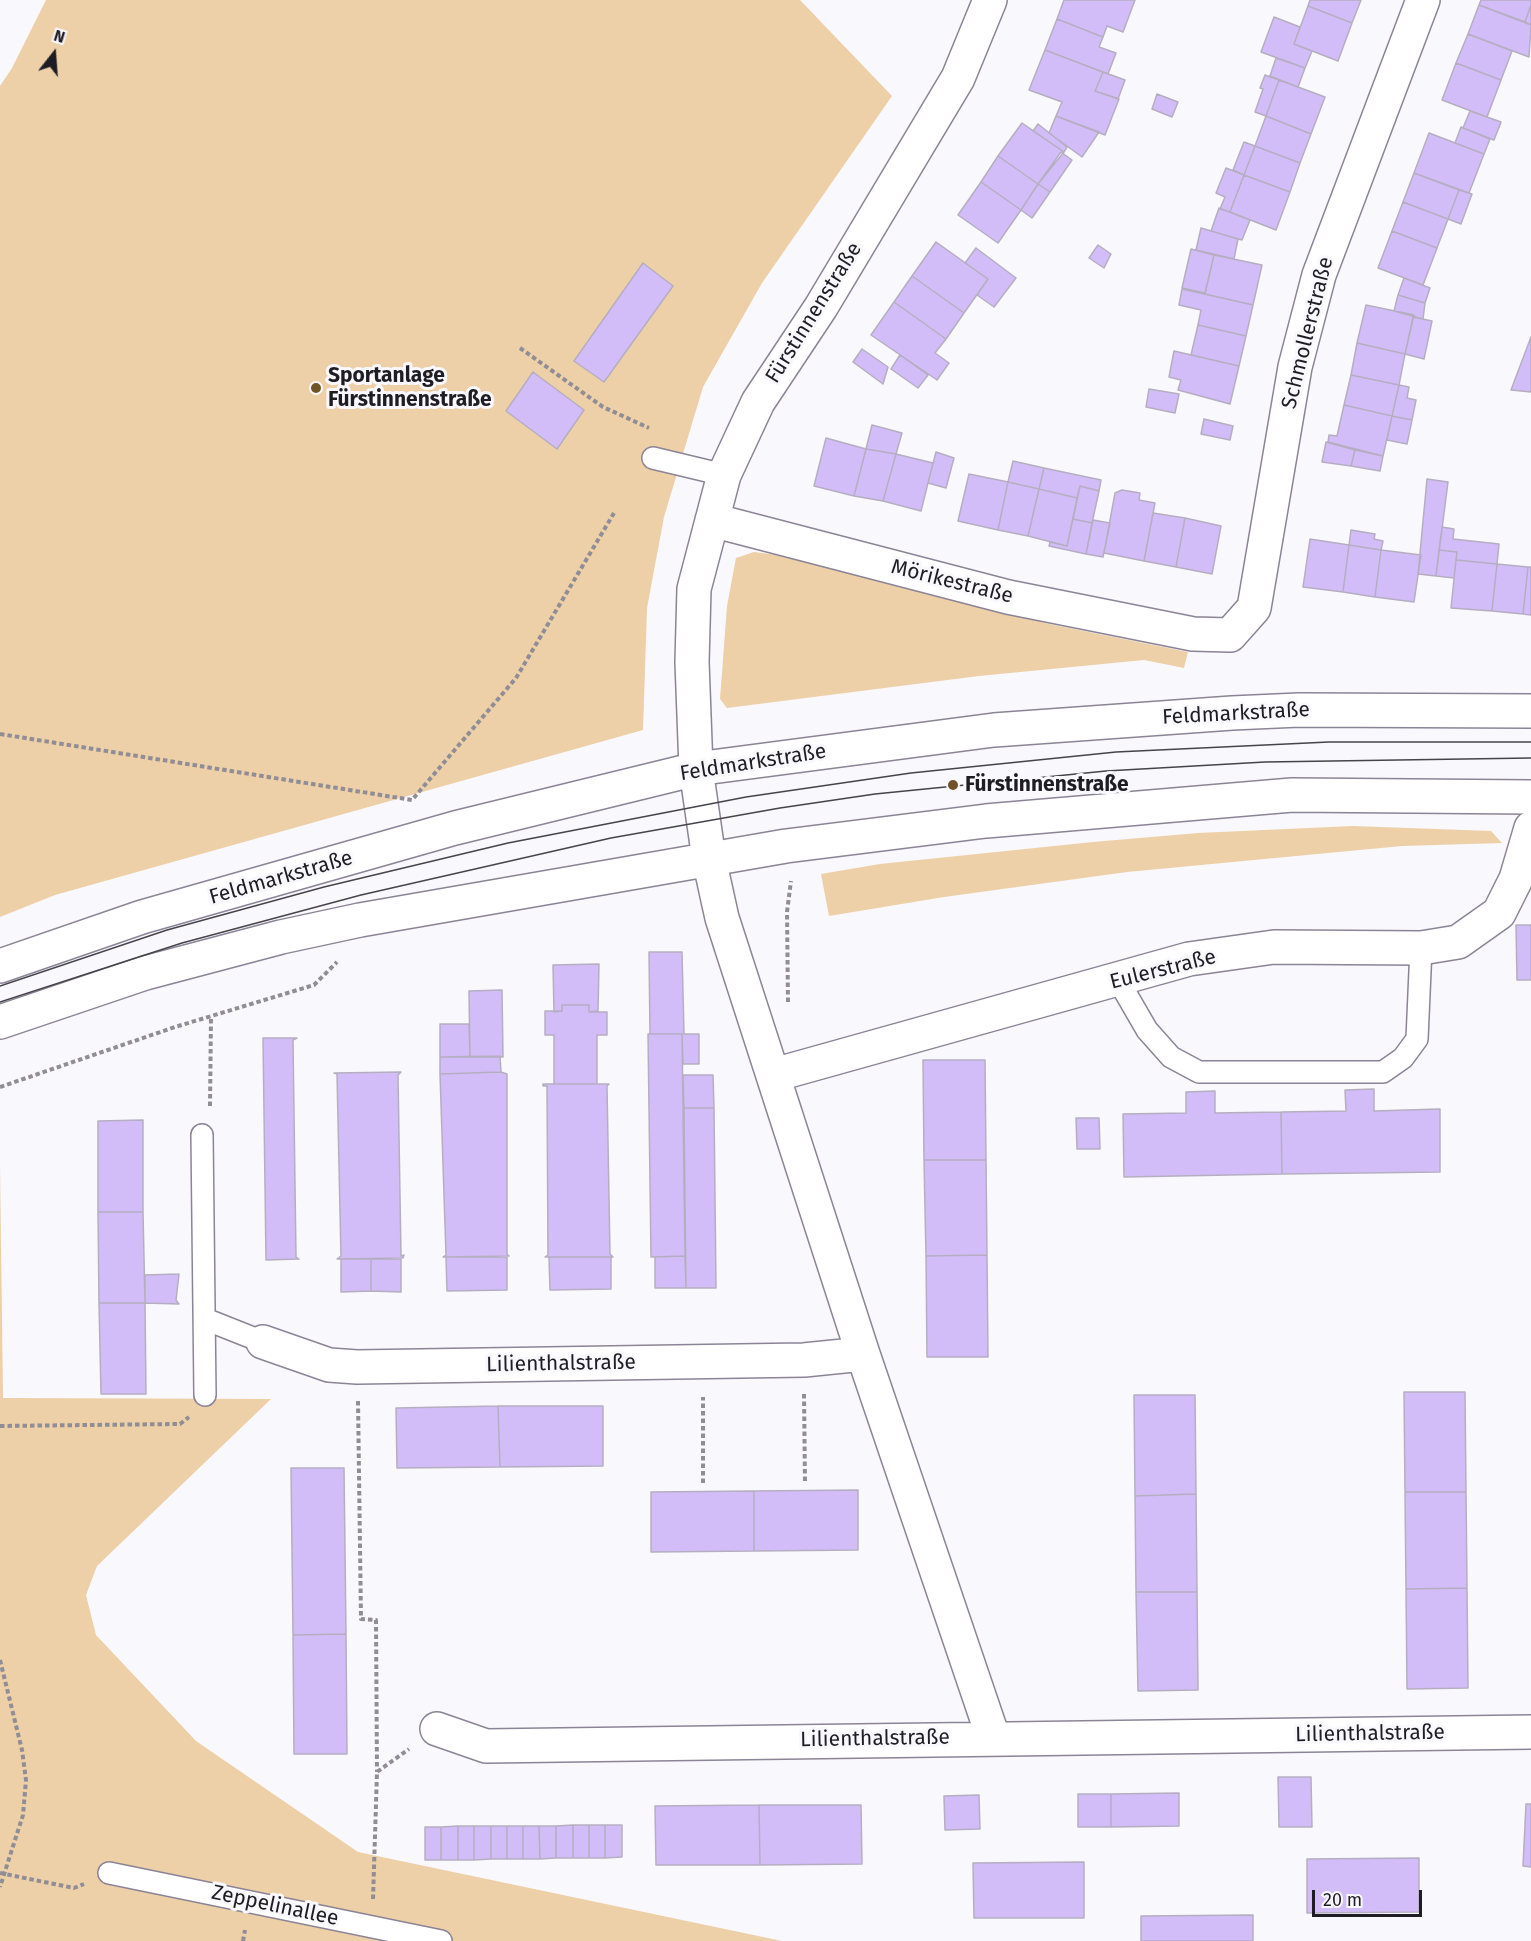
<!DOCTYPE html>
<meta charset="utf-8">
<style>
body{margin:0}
#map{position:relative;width:1531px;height:1941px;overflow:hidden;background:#f9f8fc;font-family:"Fira Sans",sans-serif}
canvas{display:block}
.north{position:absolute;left:24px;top:24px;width:60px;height:60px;-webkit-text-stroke:4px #f9f8fc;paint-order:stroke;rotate:17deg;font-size:16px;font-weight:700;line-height:24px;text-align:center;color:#1f1d24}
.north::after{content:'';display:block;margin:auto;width:21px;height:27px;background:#1f1d24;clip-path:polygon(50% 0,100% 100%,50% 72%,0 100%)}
.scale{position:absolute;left:1312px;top:1890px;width:110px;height:27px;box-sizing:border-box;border:3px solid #1f1d24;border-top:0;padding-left:8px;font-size:18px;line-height:21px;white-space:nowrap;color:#1f1d24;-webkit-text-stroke:4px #f9f8fc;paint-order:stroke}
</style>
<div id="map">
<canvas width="1531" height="1941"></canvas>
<div class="north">N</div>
<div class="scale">20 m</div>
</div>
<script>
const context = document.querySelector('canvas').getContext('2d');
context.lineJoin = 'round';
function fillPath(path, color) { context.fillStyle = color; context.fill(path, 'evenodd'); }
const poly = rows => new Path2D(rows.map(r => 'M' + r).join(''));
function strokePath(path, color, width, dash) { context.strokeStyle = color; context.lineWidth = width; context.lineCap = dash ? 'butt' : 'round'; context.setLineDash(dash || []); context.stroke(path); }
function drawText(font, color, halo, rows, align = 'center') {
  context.font = font + ' "Fira Sans",sans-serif'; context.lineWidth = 6; context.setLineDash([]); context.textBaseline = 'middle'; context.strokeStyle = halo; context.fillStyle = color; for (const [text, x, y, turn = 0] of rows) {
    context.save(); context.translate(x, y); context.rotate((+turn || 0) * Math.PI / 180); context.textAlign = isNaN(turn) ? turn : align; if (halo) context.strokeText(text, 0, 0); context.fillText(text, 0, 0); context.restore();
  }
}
const green = poly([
 [46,0,800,0,892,96,762,283,703,387,664,517,647,608,643,730,55,895,0,917,0,86,12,68],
 [754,552,778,555,1049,624,1188,652,1184,668,1144,660,979,676,727,708,720,699,727,606,736,558],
 [1353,826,1491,831,1502,843,1402,846,1127,872,944,897,829,916,821,874,880,864,1093,842,1198,833],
 [0,1164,3,1398,271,1399,97,1566,86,1595,96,1635,196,1741,358,1852,782,1941,0,1941]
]);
const building = poly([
 [1064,0,1135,0,1123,32,1107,26,1103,37,1057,19,1064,0],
 [1310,0,1361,0,1352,23,1308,6,1310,0],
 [1481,0,1531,0,1531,5,1525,22,1479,5,1481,0],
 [1479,5,1531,25,1529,57,1468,34,1479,5],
 [1531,5,1531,25,1525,22,1531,5],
 [1308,6,1352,23,1338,61,1294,44,1308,6],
 [1274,17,1300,27,1294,44,1312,51,1305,68,1261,52,1274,17],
 [1057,19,1103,37,1099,47,1116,53,1108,74,1045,50,1057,19],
 [1468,34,1512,51,1501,80,1456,63,1468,34],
 [1045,50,1103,72,1095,91,1119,99,1105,135,1056,116,1062,102,1029,90,1045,50],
 [1276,58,1305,68,1298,87,1270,76,1276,58],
 [1456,63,1501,80,1487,117,1442,100,1456,63],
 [1103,72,1125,80,1118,99,1095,91,1103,72],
 [1265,75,1279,80,1266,116,1255,112,1263,89,1260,88,1265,75],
 [1279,80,1325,97,1311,134,1266,116,1279,80],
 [1157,94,1178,102,1172,117,1152,109,1157,94],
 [1470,111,1501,122,1494,140,1463,128,1470,111],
 [1056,116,1099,132,1082,157,1049,133,1056,116],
 [1266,116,1311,134,1300,163,1255,146,1266,116],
 [1022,123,1064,152,1038,184,998,156,1022,123],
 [1038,124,1067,147,1064,152,1033,131,1038,124],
 [1461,127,1490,139,1484,154,1455,143,1461,127],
 [1429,133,1484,154,1469,193,1414,173,1429,133],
 [1244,142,1255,146,1244,175,1233,170,1244,142],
 [1255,146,1300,163,1290,192,1244,175,1255,146],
 [1061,152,1072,160,1050,192,1038,184,1061,152],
 [998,156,1038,184,1021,210,981,182,998,156],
 [1226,168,1244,175,1230,212,1220,209,1225,197,1216,193,1226,168],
 [1414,173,1459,190,1448,219,1403,202,1414,173],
 [1244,175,1290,192,1276,230,1230,212,1244,175],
 [981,182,1021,210,998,243,958,215,981,182],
 [1038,184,1050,192,1032,218,1021,210,1038,184],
 [1459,190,1472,194,1461,224,1448,219,1459,190],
 [1403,202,1448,219,1437,248,1392,231,1403,202],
 [1219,208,1250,220,1242,240,1211,231,1219,208],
 [1201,228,1238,239,1234,259,1196,250,1201,228],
 [1392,231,1437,248,1423,285,1378,268,1392,231],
 [936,242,988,279,964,313,912,276,936,242],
 [1098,245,1111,254,1104,268,1089,258,1098,245],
 [976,248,1016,278,994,307,977,295,988,279,965,263,976,248],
 [1191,249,1214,255,1205,293,1182,288,1191,249],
 [1214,255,1262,265,1253,305,1205,294,1214,255],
 [643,263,673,286,604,382,574,361,643,263],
 [912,276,964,313,946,339,894,302,912,276],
 [1404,278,1430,288,1425,303,1398,295,1404,278],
 [1182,289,1253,305,1246,336,1198,325,1201,310,1179,305,1182,289],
 [1398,295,1425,303,1423,319,1394,311,1398,295],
 [894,302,946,339,935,353,949,363,937,380,871,335,894,302],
 [1366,305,1414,315,1405,354,1357,343,1366,305],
 [1413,317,1432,321,1424,359,1405,354,1413,317],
 [1198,325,1246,336,1239,366,1191,355,1198,325],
 [1531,337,1531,392,1511,390,1531,337],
 [1357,343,1405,354,1399,385,1351,375,1357,343],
 [862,349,888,367,883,384,853,362,862,349],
 [1174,351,1239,366,1230,404,1178,390,1181,380,1169,377,1174,351],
 [900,355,928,375,918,388,891,369,900,355],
 [533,372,584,410,557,449,506,411,533,372],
 [1351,375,1399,385,1392,416,1344,405,1351,375],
 [1399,385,1409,387,1407,398,1416,400,1412,420,1392,416,1399,385],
 [1149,389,1179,394,1175,413,1146,407,1149,389],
 [1344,405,1392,416,1383,456,1328,442,1329,435,1337,436,1344,405],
 [1392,416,1412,420,1407,444,1387,440,1392,416],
 [1204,419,1233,426,1230,440,1201,434,1204,419],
 [872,425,902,433,896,454,866,449,872,425],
 [826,438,866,449,854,496,814,486,826,438],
 [1326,442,1355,450,1351,466,1322,462,1326,442],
 [866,449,896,454,883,501,854,496,866,449],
 [1355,450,1383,456,1380,471,1351,466,1355,450],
 [936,452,954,458,946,488,928,483,936,452],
 [896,454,933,463,921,511,883,501,896,454],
 [1013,461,1044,468,1039,489,1008,482,1013,461],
 [1044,468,1101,480,1099,491,1080,486,1077,498,1039,489,1044,468],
 [969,474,1008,482,998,530,958,521,969,474],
 [1427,479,1448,482,1436,576,1418,574,1427,479],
 [1008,482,1039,489,1028,536,998,530,1008,482],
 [1080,486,1099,491,1092,523,1073,519,1080,486],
 [1039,489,1077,498,1067,546,1028,536,1039,489],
 [1122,490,1140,493,1139,500,1155,503,1144,561,1104,553,1115,493,1122,490],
 [1153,513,1185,518,1176,567,1144,561,1153,513],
 [1185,518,1221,526,1212,574,1176,567,1185,518],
 [1073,519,1092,523,1086,554,1049,546,1050,542,1067,546,1073,519],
 [1093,520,1110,523,1103,557,1086,554,1093,520],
 [1442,527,1454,529,1453,539,1499,544,1497,564,1456,560,1457,552,1439,550,1442,527],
 [1351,530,1375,534,1374,539,1383,541,1381,550,1349,545,1351,530],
 [1310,539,1349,545,1343,592,1303,587,1310,539],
 [1349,545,1381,550,1375,597,1343,592,1349,545],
 [1381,550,1421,555,1414,602,1375,597,1381,550],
 [1439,550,1457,552,1454,578,1436,576,1439,550],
 [1456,560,1497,564,1492,611,1451,608,1456,560],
 [1497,564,1528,567,1523,614,1492,611,1497,564],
 [1528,567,1531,567,1531,615,1523,614,1528,567],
 [1516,925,1531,925,1531,980,1517,980,1516,925],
 [649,952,682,952,684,1034,650,1034,649,952],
 [599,964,598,1011,589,1012,589,1005,562,1005,562,1011,554,1012,553,965,599,964],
 [502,990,503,1057,470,1057,469,991,502,990],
 [562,1005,589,1005,589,1012,607,1012,607,1035,597,1035,597,1084,554,1084,554,1035,545,1035,545,1011,562,1011,562,1005],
 [440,1024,469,1024,470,1057,440,1057,440,1024],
 [648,1034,682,1034,685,1256,651,1257,648,1034],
 [682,1034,699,1034,699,1064,683,1064,682,1034],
 [263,1038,297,1038,293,1040,296,1257,299,1259,266,1260,263,1038],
 [500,1056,501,1072,440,1074,440,1057,500,1056],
 [923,1060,985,1060,986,1160,924,1160,923,1060],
 [401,1072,398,1075,401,1256,404,1255,403,1258,337,1259,341,1256,337,1074,334,1073,401,1072],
 [501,1072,507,1074,507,1254,509,1256,443,1257,446,1255,440,1074,501,1072],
 [683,1075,713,1075,714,1108,684,1108,683,1075],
 [543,1084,609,1084,607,1086,610,1254,613,1257,545,1257,548,1255,547,1086,543,1086,543,1084],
 [1374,1089,1374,1111,1440,1109,1440,1172,1282,1174,1281,1112,1346,1111,1345,1090,1374,1089],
 [1215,1091,1215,1113,1281,1112,1282,1174,1124,1177,1123,1114,1186,1113,1186,1092,1215,1091],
 [684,1108,714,1108,716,1288,686,1288,684,1108],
 [1076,1118,1099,1118,1100,1149,1077,1149,1076,1118],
 [143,1120,143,1212,98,1212,98,1121,143,1120],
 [924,1160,986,1160,987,1255,926,1256,924,1160],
 [98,1212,143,1212,145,1303,99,1303,98,1212],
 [987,1255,988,1357,927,1357,926,1256,987,1255],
 [685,1256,686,1288,655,1288,655,1257,685,1256],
 [446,1257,507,1257,507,1290,447,1291,446,1257],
 [549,1257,611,1257,611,1289,550,1290,549,1257],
 [341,1259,371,1259,371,1291,341,1292,341,1259],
 [371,1259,401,1259,401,1292,371,1291,371,1259],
 [179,1274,176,1300,179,1304,145,1303,145,1275,179,1274],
 [99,1303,145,1303,146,1394,101,1394,99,1303],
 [1404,1392,1465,1392,1466,1492,1405,1492,1404,1392],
 [1134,1395,1195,1395,1196,1494,1135,1496,1134,1395],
 [498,1406,500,1467,397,1468,396,1408,498,1406],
 [498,1406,603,1406,603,1466,500,1467,498,1406],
 [291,1468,344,1468,346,1634,293,1635,291,1468],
 [858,1490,858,1550,754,1551,754,1491,858,1490],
 [754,1491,754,1551,651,1552,651,1492,754,1491],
 [1405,1492,1466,1492,1467,1588,1406,1589,1405,1492],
 [1196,1494,1197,1592,1136,1592,1135,1496,1196,1494],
 [1467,1588,1468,1688,1407,1689,1406,1589,1467,1588],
 [1136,1592,1197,1592,1198,1690,1138,1691,1136,1592],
 [346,1634,347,1754,294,1754,293,1635,346,1634],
 [1278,1777,1311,1777,1312,1827,1279,1827,1278,1777],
 [1179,1793,1179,1826,1111,1827,1111,1794,1179,1793],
 [1078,1794,1111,1794,1111,1827,1078,1827,1078,1794],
 [979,1795,980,1829,945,1830,944,1796,979,1795],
 [1526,1804,1531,1804,1531,1867,1523,1866,1526,1804],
 [759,1805,861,1805,862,1864,760,1865,759,1805],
 [759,1805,760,1865,656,1865,655,1806,759,1805],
 [573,1825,589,1825,589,1858,573,1858,573,1825],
 [573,1825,573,1858,556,1858,556,1826,573,1825],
 [589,1825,605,1825,605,1858,589,1858,589,1825],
 [605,1825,622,1825,622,1857,605,1858,605,1825],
 [458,1826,474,1826,474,1860,458,1860,458,1826],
 [458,1826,458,1860,441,1860,441,1827,458,1826],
 [474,1826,491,1826,491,1859,474,1860,474,1826],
 [491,1826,507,1826,507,1859,491,1859,491,1826],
 [507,1826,523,1826,523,1859,507,1859,507,1826],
 [523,1826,539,1826,540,1859,523,1859,523,1826],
 [539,1826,556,1826,556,1858,540,1859,539,1826],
 [425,1827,441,1827,441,1860,425,1860,425,1827],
 [1419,1858,1419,1912,1307,1913,1307,1859,1419,1858],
 [1084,1862,1084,1918,974,1918,973,1863,1084,1862],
 [1253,1915,1253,1941,1141,1941,1141,1916,1253,1915]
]);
const path = poly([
 [520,348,603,407,649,428],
 [0,734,412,800,516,678,614,513],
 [788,1002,787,912,791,881],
 [0,1087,175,1027,314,985,337,962],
 [210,1106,211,1016],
 [804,1394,805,1482],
 [358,1401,361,1619,376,1620,377,1772],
 [0,1426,180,1424,189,1417],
 [703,1483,703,1397],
 [0,1660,22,1750,26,1780,23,1815,0,1887],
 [0,1873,74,1888,84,1884],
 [373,1899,377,1772,409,1749],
 [243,1941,245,1930]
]);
const lane = poly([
 [653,458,724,475],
 [1118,980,1147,1030,1171,1057,1199,1072,1383,1072,1403,1058,1417,1039,1421,948],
 [202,1135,205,1395],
 [205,1319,263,1342],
 [109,1873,441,1941]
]);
const street = poly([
 [990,0,958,78,821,307,758,402,724,475,694,589,692,662,696,769,709,859,722,918,863,1354,993,1737],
 [712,520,1008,597,1193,634,1230,635,1254,608,1295,367,1319,275,1423,0],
 [774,1075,1189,959,1274,947,1421,948,1458,942,1499,913,1516,879,1531,828],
 [263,1342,329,1365,357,1367,804,1360,863,1354],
 [437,1729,486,1746,1531,1732]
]);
const secondary = poly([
 [0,966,142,917,455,828,696,769,994,730,1232,713,1299,710,1531,711],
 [0,1022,145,973,281,937,360,920,786,846,986,821,1292,795,1531,797]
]);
const tram = poly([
 [0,986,167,930,324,887,508,843,746,797,911,773,1116,752,1329,742,1531,742],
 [0,1002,182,943,361,895,611,838,780,808,875,794,1106,771,1265,762,1531,758]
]);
const markers = [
 [316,388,6,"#715328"],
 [953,785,6,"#715328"]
];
const streetNames = [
 ["Fürstinnenstraße",814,313,-58],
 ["Schmollerstraße",1308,333,-76],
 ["Mörikestraße",952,582,14],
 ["Feldmarkstraße",1236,714,-3],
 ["Feldmarkstraße",753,763,-9],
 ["Feldmarkstraße",281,878,-16],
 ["Eulerstraße",1163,970,-14],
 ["Lilienthalstraße",561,1364,-1],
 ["Lilienthalstraße",1370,1734,-1],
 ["Lilienthalstraße",875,1739,-1],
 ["Zeppelinallee",275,1906,12]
];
const poiNames = [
 ["Sportanlage",328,376],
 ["Fürstinnenstraße",328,400],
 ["Fürstinnenstraße",965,785]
];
fillPath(green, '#edcfa8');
fillPath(building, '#d3bdf9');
strokePath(building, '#b5aec1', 1.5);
strokePath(lane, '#8b8496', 24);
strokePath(street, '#8b8496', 36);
strokePath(secondary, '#8b8496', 36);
strokePath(path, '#908e94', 4, [4.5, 3]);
strokePath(lane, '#fff', 21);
strokePath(street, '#fff', 33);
strokePath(secondary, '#fff', 33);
strokePath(tram, '#46444a', 1.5);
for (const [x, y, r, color] of markers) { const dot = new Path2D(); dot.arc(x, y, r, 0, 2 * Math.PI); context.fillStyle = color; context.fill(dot); strokePath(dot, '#f9f8fc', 2); }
drawText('21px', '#1f1d24', '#f9f8fc', streetNames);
drawText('bold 21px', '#1f1d24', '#f9f8fc', poiNames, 'left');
</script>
